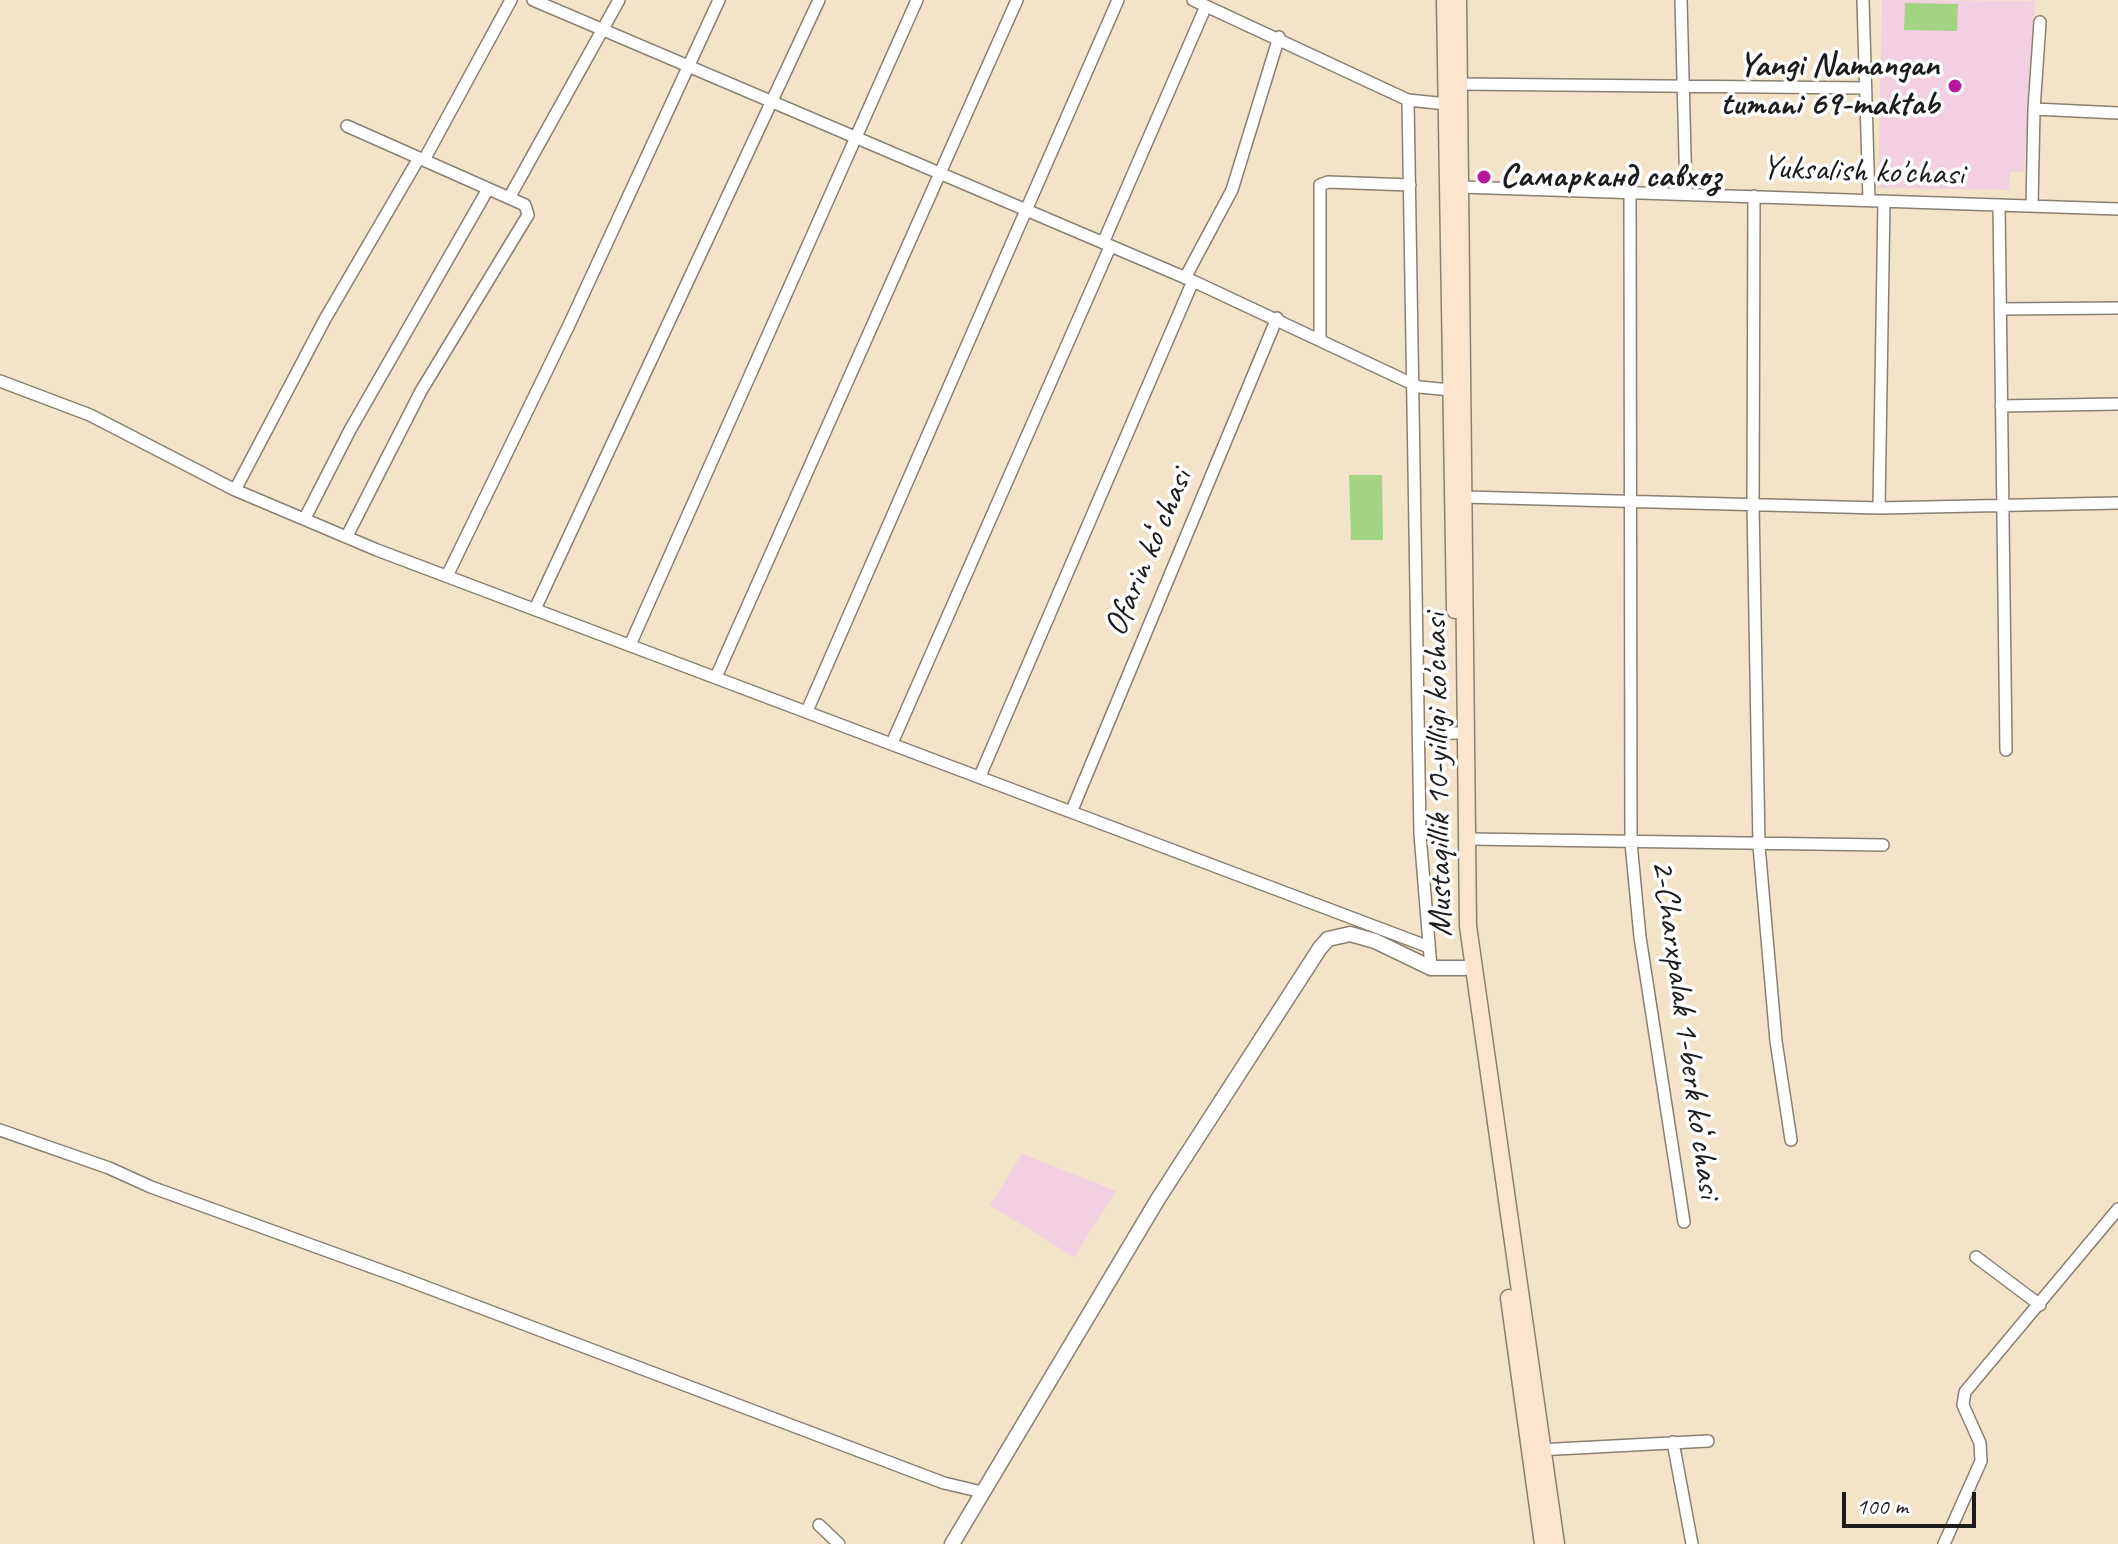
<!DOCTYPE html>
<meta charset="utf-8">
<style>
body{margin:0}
#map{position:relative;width:2118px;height:1544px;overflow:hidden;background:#f3e3c8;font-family:Caveat,sans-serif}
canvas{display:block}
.scale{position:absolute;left:1842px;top:1492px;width:134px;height:36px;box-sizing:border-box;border:4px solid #1c1c1c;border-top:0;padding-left:10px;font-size:24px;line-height:28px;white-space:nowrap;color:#1c1c1c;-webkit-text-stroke:6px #fff;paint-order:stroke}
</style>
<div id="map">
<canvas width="2118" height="1544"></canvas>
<div class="scale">100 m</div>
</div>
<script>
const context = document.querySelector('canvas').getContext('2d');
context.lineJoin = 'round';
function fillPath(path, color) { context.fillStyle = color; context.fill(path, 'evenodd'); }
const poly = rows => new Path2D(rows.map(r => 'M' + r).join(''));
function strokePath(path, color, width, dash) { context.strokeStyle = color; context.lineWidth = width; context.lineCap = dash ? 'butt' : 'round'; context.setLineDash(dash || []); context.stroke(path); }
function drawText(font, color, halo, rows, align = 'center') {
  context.font = font + ' Caveat,sans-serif'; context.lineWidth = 7; context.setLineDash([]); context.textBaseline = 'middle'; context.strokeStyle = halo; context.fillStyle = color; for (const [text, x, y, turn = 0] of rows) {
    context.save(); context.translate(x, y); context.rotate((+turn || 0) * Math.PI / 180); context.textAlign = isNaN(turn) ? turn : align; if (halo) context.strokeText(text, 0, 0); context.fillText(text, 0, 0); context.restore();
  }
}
const built = poly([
 [1882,0,2035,1,2024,172,2010,172,2009,190,1878,188],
 [1022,1154,1116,1191,1074,1257,990,1205]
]);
const green = poly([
 [1905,3,1958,4,1957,31,1904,30],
 [1349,475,1382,475,1383,540,1351,540]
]);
const minor = poly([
 [533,0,1193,281,1419,387,1451,390],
 [1193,0,1408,100,1447,104],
 [1681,0,1686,194],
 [1863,0,1869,200],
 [1459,84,1865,88],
 [1408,100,1420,834,1431,968],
 [2034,109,2040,22],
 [347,126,419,158],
 [424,160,511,0],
 [1461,187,2118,209],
 [1630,193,1631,843,1640,937,1684,1222],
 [1754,196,1753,504,1759,846,1776,1041,1791,1140],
 [509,198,619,0],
 [1999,205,2006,750],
 [2032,206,2034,109,2118,113],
 [1103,243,1206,6],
 [1185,278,1232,190,1279,37],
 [2000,309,2118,308],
 [1320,339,1320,185,1328,182,1410,185],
 [0,381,90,415,235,490,377,550,1429,947],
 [2001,406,2118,404],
 [235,490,325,319,419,158,525,205,528,215,421,391,347,536],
 [1465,497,1879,508,2118,503],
 [1879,508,1884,201],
 [305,518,350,430,488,189],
 [447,576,569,325,719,0],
 [535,609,819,0],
 [630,645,917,0],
 [716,677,1017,0],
 [807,711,1118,0],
 [1418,734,1457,733],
 [892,743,1110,247],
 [980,776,1193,281],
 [1072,810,1277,318],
 [1469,839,1883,845],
 [0,1130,109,1168,151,1187,402,1278,944,1483,982,1492],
 [1976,1257,2040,1305],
 [1673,1442,1692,1544],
 [1538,1450,1708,1441],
 [819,1525,839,1544],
 [1944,1544,1981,1461,1980,1443,1963,1405,1965,1392,2118,1209]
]);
const tertiary = poly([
 [952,1544,1158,1199,1320,948,1328,939,1350,934,1375,941,1431,968,1464,968]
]);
const secondary = poly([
 [1445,0,1455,610],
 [1458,0,1468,926,1556,1544],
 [1509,1298,1543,1544]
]);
const markers = [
 [1955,86,8,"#b5179e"],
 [1484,177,8,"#b5179e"]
];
const poiNames = [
 ["Yangi Namangan",1939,66],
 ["tumani 69-maktab",1939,105],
 ["Самарканд савхоз",1500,177,"left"]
];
const streetNames = [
 ["Yuksalish ko'chasi",1863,172,2],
 ["Ofarin koʻchasi",1149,553,-67],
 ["Mustaqillik 10-yilligi ko'chasi",1439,775,-91],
 ["2-Charxpalak 1-berk koʻchasi",1685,1029,82]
];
fillPath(built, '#f2cfe1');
fillPath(green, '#a2d484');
strokePath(minor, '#888072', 14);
strokePath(tertiary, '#888072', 17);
strokePath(secondary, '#888072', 19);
strokePath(minor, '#fff', 11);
strokePath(tertiary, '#fff', 14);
strokePath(secondary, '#fbe5cf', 16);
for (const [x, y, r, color] of markers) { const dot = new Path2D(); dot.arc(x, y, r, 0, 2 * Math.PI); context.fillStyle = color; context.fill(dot); strokePath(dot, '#fff', 3); }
drawText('bold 34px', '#1c1c1c', '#fff', poiNames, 'right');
drawText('34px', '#1c1c1c', '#fff', streetNames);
</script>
